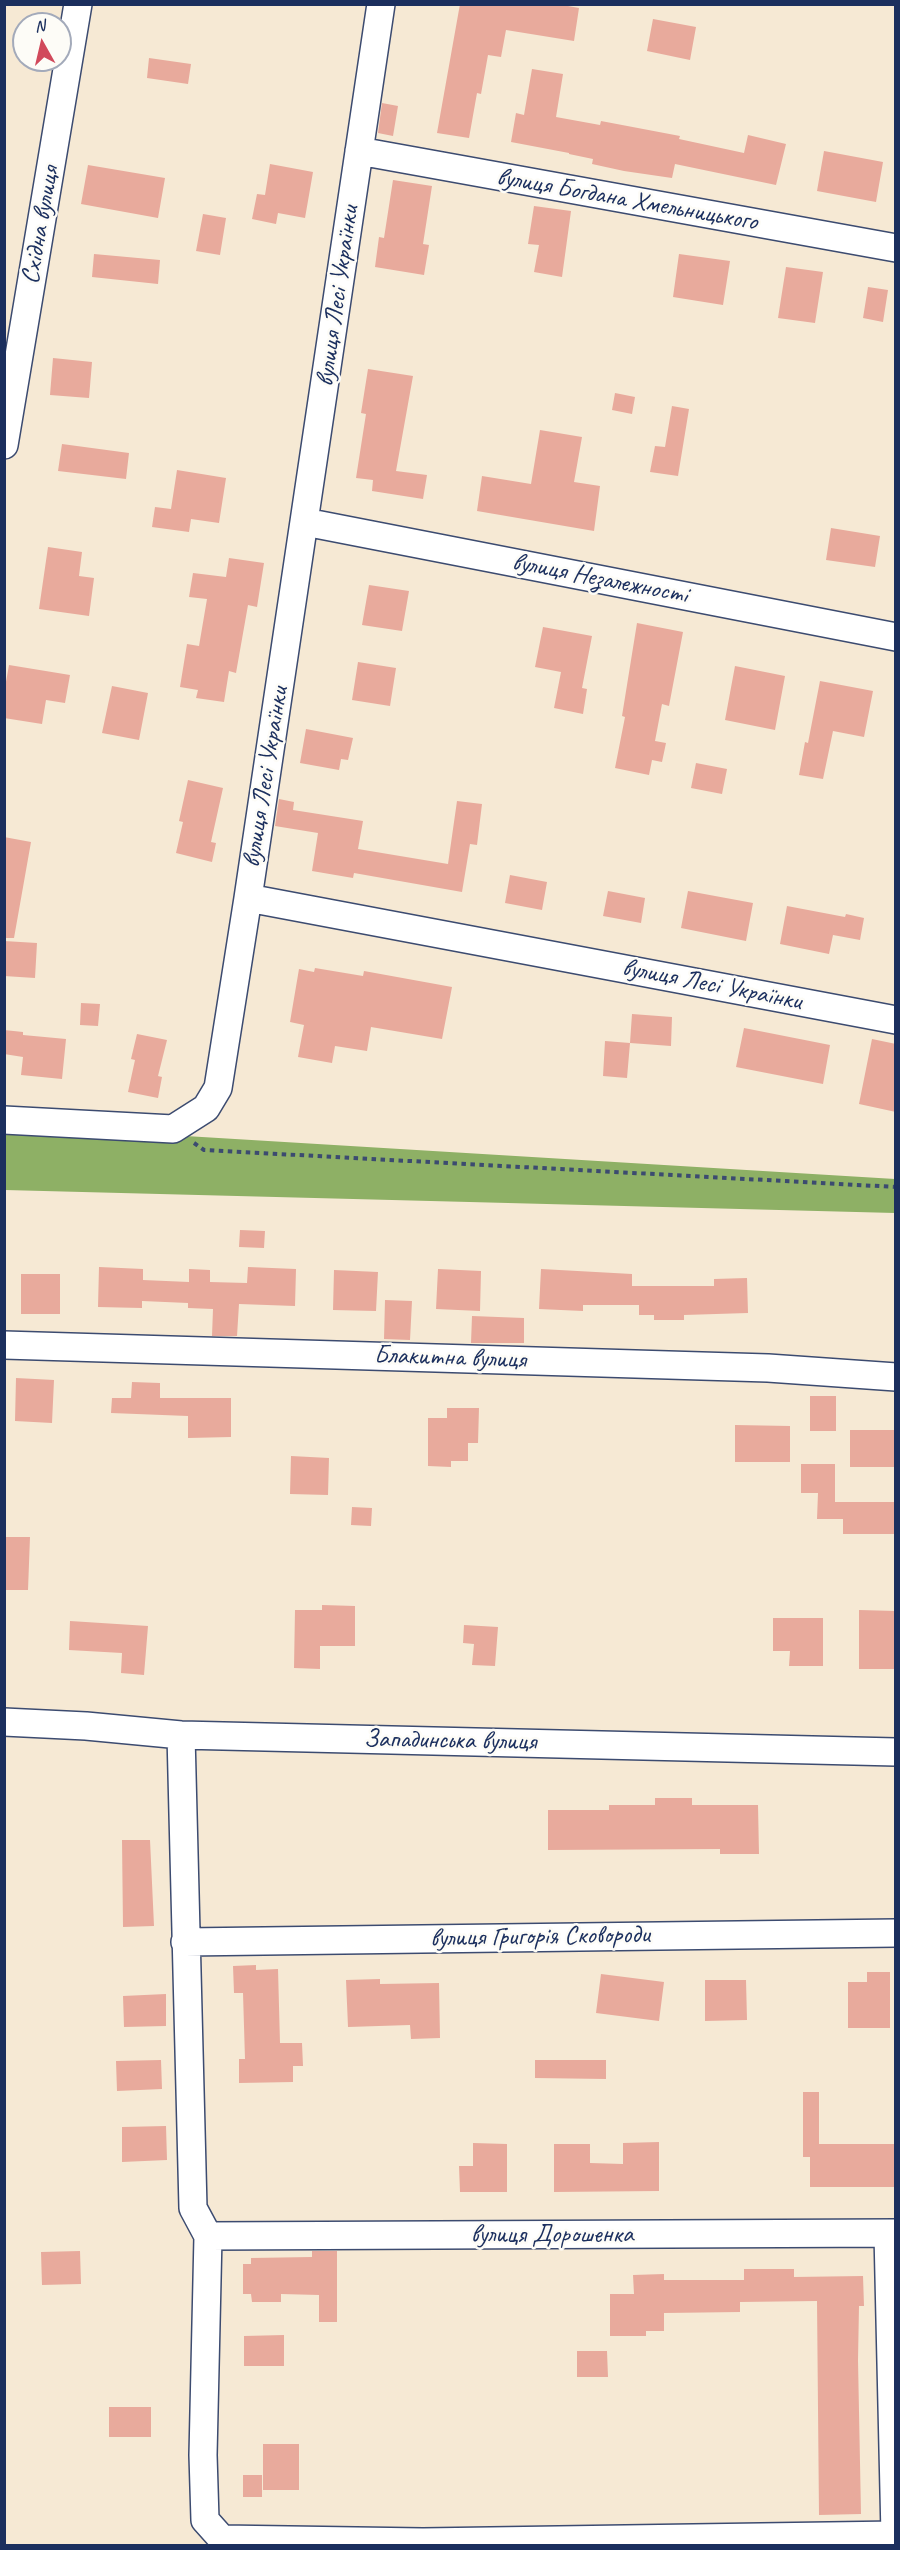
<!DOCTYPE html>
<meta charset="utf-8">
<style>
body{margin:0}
#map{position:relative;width:900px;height:2550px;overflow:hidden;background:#f6e9d4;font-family:Caveat,sans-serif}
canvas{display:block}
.frame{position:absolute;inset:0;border:6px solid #1b2f5e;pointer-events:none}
.north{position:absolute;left:12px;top:12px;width:60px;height:60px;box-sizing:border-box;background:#fdfcf7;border:2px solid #a3aaba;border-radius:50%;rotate:352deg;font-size:16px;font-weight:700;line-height:24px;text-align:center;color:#1b2f5e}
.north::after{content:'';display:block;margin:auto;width:21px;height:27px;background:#d1495b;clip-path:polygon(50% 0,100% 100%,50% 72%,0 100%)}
</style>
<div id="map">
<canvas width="900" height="2550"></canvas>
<div class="frame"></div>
<div class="north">N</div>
</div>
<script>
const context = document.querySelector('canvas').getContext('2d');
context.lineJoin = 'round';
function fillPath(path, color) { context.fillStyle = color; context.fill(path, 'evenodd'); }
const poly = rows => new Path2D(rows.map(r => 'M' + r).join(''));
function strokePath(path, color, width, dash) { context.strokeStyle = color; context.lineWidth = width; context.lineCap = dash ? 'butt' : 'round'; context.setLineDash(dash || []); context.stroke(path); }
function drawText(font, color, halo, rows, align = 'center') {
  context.font = font + ' Caveat,sans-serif'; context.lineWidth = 5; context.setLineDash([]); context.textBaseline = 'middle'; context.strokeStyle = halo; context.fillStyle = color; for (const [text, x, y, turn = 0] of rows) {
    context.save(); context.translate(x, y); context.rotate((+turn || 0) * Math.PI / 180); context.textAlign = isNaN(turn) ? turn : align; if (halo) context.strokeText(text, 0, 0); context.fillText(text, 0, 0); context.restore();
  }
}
const forest = poly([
 [4,1125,895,1179,895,1213,5,1190]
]);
const building = poly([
 [460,4,557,4,579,8,574,41,506,30,501,57,488,55,481,94,477,93,469,138,437,133],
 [653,19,696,27,690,60,647,51],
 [149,58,191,64,188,84,147,78],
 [532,69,563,74,556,117,600,125,601,121,680,136,679,139,744,153,748,135,786,144,776,185,675,164,672,178,624,171,592,164,593,159,569,154,569,153,511,142,516,113,524,115],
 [382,103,398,106,393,136,378,133],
 [824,151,883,162,876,202,817,191],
 [270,164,313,172,305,218,278,213,276,224,252,219,257,194,265,195],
 [88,165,165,178,158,218,81,204],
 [393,180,432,186,423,244,429,245,424,275,375,267,379,237,384,238],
 [534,206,571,211,562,277,534,272,539,245,528,244],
 [203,214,226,218,220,255,196,251],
 [94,254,160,260,158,284,92,277],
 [679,254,730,261,723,305,673,297],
 [786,267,823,272,815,323,778,318],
 [868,287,888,290,883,322,863,318],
 [53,358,92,362,89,398,50,395],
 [368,369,413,376,396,471,427,475,423,499,372,491,373,480,356,478,366,414,361,413],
 [615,393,635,397,632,414,612,410],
 [672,406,689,409,678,476,650,472,655,446,665,447],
 [540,430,582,437,574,482,600,486,594,531,477,511,482,476,531,484],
 [62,444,129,453,126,479,58,471],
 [177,470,226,478,219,523,191,519,189,532,152,527,155,507,171,509],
 [831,528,880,536,875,567,826,560],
 [48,547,82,552,79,576,94,578,89,616,39,609],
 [229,558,264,563,257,607,248,605,236,673,229,671,224,702,196,698,198,690,180,687,187,644,199,646,207,599,189,597,193,573,226,577],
 [369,585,409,591,402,631,362,625],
 [637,623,683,632,669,706,662,704,655,741,666,743,662,762,652,760,649,775,615,768,625,717,622,716],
 [543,627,592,636,582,688,587,689,583,714,554,708,561,672,535,667],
 [358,662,396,668,390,706,352,700],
 [9,665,70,675,65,703,46,700,42,724,4,718,4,693],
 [735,666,785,676,775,730,725,720],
 [820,681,873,691,864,737,833,731,823,779,799,775,805,742,808,743],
 [112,686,148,693,139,740,102,733],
 [306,729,353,738,348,760,341,759,339,770,300,763],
 [696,763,727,769,722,794,691,788],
 [188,780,223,788,211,842,216,843,212,862,176,853,183,822,179,821],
 [279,799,294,802,293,810,363,821,358,849,448,864,457,801,482,804,477,845,470,844,462,892,354,873,353,878,312,871,318,833,275,826],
 [4,837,31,842,14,938,4,938],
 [510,875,547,882,542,910,505,903],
 [608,891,645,898,641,923,603,916],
 [688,891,753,903,746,941,681,928],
 [787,906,845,917,846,914,864,918,860,940,833,935,829,954,780,944],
 [4,941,37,943,35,978,4,976],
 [315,968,363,976,364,971,452,987,442,1039,371,1027,367,1051,335,1046,332,1063,298,1057,304,1025,290,1022,299,969,314,972],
 [81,1003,100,1004,98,1026,80,1025],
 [632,1014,672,1017,671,1046,630,1043],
 [744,1028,830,1045,823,1084,736,1067],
 [4,1030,23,1032,23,1035,66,1039,62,1079,21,1075,23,1057,4,1054],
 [137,1034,167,1040,158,1076,162,1077,158,1098,128,1092,135,1060,131,1059],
 [872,1039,896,1044,896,1112,859,1104],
 [605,1041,630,1043,627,1078,603,1076],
 [240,1230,265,1231,264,1248,239,1247],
 [99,1267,143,1269,143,1280,189,1282,189,1269,210,1270,210,1282,247,1283,248,1267,296,1269,295,1306,239,1304,237,1336,212,1336,213,1309,188,1308,188,1303,142,1301,142,1308,98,1307],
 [438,1269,481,1271,480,1311,436,1309],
 [541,1269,632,1274,632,1286,714,1286,714,1279,747,1278,748,1313,684,1315,684,1320,654,1320,654,1315,639,1315,639,1305,583,1305,583,1311,539,1309],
 [334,1270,378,1272,376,1311,333,1310],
 [21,1274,60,1274,60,1314,21,1314],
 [385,1300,412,1301,410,1340,384,1339],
 [472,1316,524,1318,524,1343,471,1343],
 [16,1378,54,1380,52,1423,15,1421],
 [132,1382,160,1383,160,1398,231,1398,231,1437,188,1438,188,1416,111,1413,112,1398,131,1398],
 [810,1396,836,1396,836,1431,810,1431],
 [447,1408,479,1408,478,1443,468,1443,468,1461,451,1461,451,1467,428,1466,428,1418,447,1418],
 [735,1425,790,1426,790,1462,735,1462],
 [850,1430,896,1430,896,1467,850,1467],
 [291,1456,329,1458,328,1495,290,1494],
 [801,1464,835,1464,835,1502,896,1502,896,1534,843,1534,843,1519,817,1519,818,1493,801,1493],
 [352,1507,372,1508,371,1526,351,1525],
 [4,1537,30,1537,28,1590,4,1590],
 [322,1605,355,1606,355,1646,320,1646,320,1669,294,1668,295,1610,322,1610],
 [859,1610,896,1611,896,1669,859,1669],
 [773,1618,823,1618,823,1666,789,1666,790,1651,773,1651],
 [70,1621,148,1626,144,1675,121,1673,122,1653,69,1650],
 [464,1625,498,1627,495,1666,472,1665,474,1644,463,1643],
 [655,1798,692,1798,692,1805,758,1805,759,1854,720,1854,720,1849,548,1850,548,1810,609,1810,609,1805,655,1805],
 [122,1840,150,1840,154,1926,123,1927],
 [256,1965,256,1970,278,1969,280,2043,302,2043,303,2066,293,2066,293,2082,239,2083,239,2059,245,2059,243,1993,234,1993,233,1966],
 [867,1972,890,1972,890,2028,848,2028,848,1982,867,1982],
 [601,1974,664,1982,659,2021,596,2013],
 [380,1979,380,1984,439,1983,440,2038,411,2039,410,2025,348,2027,346,1980],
 [705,1980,746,1980,747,2020,705,2021],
 [166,1994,166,2026,124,2027,123,1996],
 [161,2060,162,2089,117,2091,116,2061],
 [535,2060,606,2060,606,2079,535,2078],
 [803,2092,819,2092,819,2144,896,2144,896,2187,810,2187,810,2157,803,2157],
 [166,2126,167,2160,122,2162,122,2127],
 [659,2142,659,2191,554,2192,554,2144,590,2144,590,2163,623,2164,623,2143],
 [473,2143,507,2144,507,2192,460,2192,459,2166,473,2166],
 [80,2251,81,2284,42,2285,41,2252],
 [312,2251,337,2251,337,2322,319,2322,319,2295,281,2294,281,2302,252,2302,251,2294,243,2294,243,2264,251,2264,251,2258,312,2257],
 [744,2269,794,2269,794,2277,863,2276,864,2306,859,2306,858,2360,861,2514,819,2515,817,2301,740,2302,740,2312,664,2313,664,2331,646,2331,646,2336,610,2336,610,2294,634,2294,633,2275,664,2274,664,2280,744,2280],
 [284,2335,284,2366,244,2366,244,2336],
 [577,2351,607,2351,608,2377,577,2377],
 [109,2407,151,2407,151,2437,109,2437],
 [263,2444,299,2444,299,2490,263,2490],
 [243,2475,262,2475,262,2497,243,2497]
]);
const path = poly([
 [194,1143,204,1150,896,1187]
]);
const minor = poly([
 [381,4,248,898,896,1020],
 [359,151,896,248],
 [4,445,78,4],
 [305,522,896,637],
 [4,1120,173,1129,206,1108,218,1088,248,898],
 [4,1345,768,1368,896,1377],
 [4,1722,86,1726,181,1735,896,1752],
 [181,1735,193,2208,208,2236,203,2455,205,2520,222,2539,423,2542,896,2535],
 [185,1942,896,1933],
 [888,2234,895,2535],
 [208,2236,896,2233]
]);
const streetNames = [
 ["вулиця Богдана Хмельницького",627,200,10],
 ["Східна вулиця",41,225,-80],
 ["вулиця Лесі Українки",338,296,-82],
 ["вулиця Незалежності",600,579,11],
 ["вулиця Лесі Українки",266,777,-81],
 ["вулиця Лесі Українки",712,985,11],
 ["Блакитна вулиця",450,1358,2],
 ["Западинська вулиця",450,1741,1],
 ["вулиця Григорія Сковороди",540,1937,-1],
 ["вулиця Дорошенка",552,2235]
];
fillPath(forest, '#8eb065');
fillPath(building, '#e8aa9c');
strokePath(minor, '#3c4b70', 30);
strokePath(path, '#3c4b70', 4, [4.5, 4.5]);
strokePath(minor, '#fff', 27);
drawText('26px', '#1b2f5e', '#fdfcf7', streetNames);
</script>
